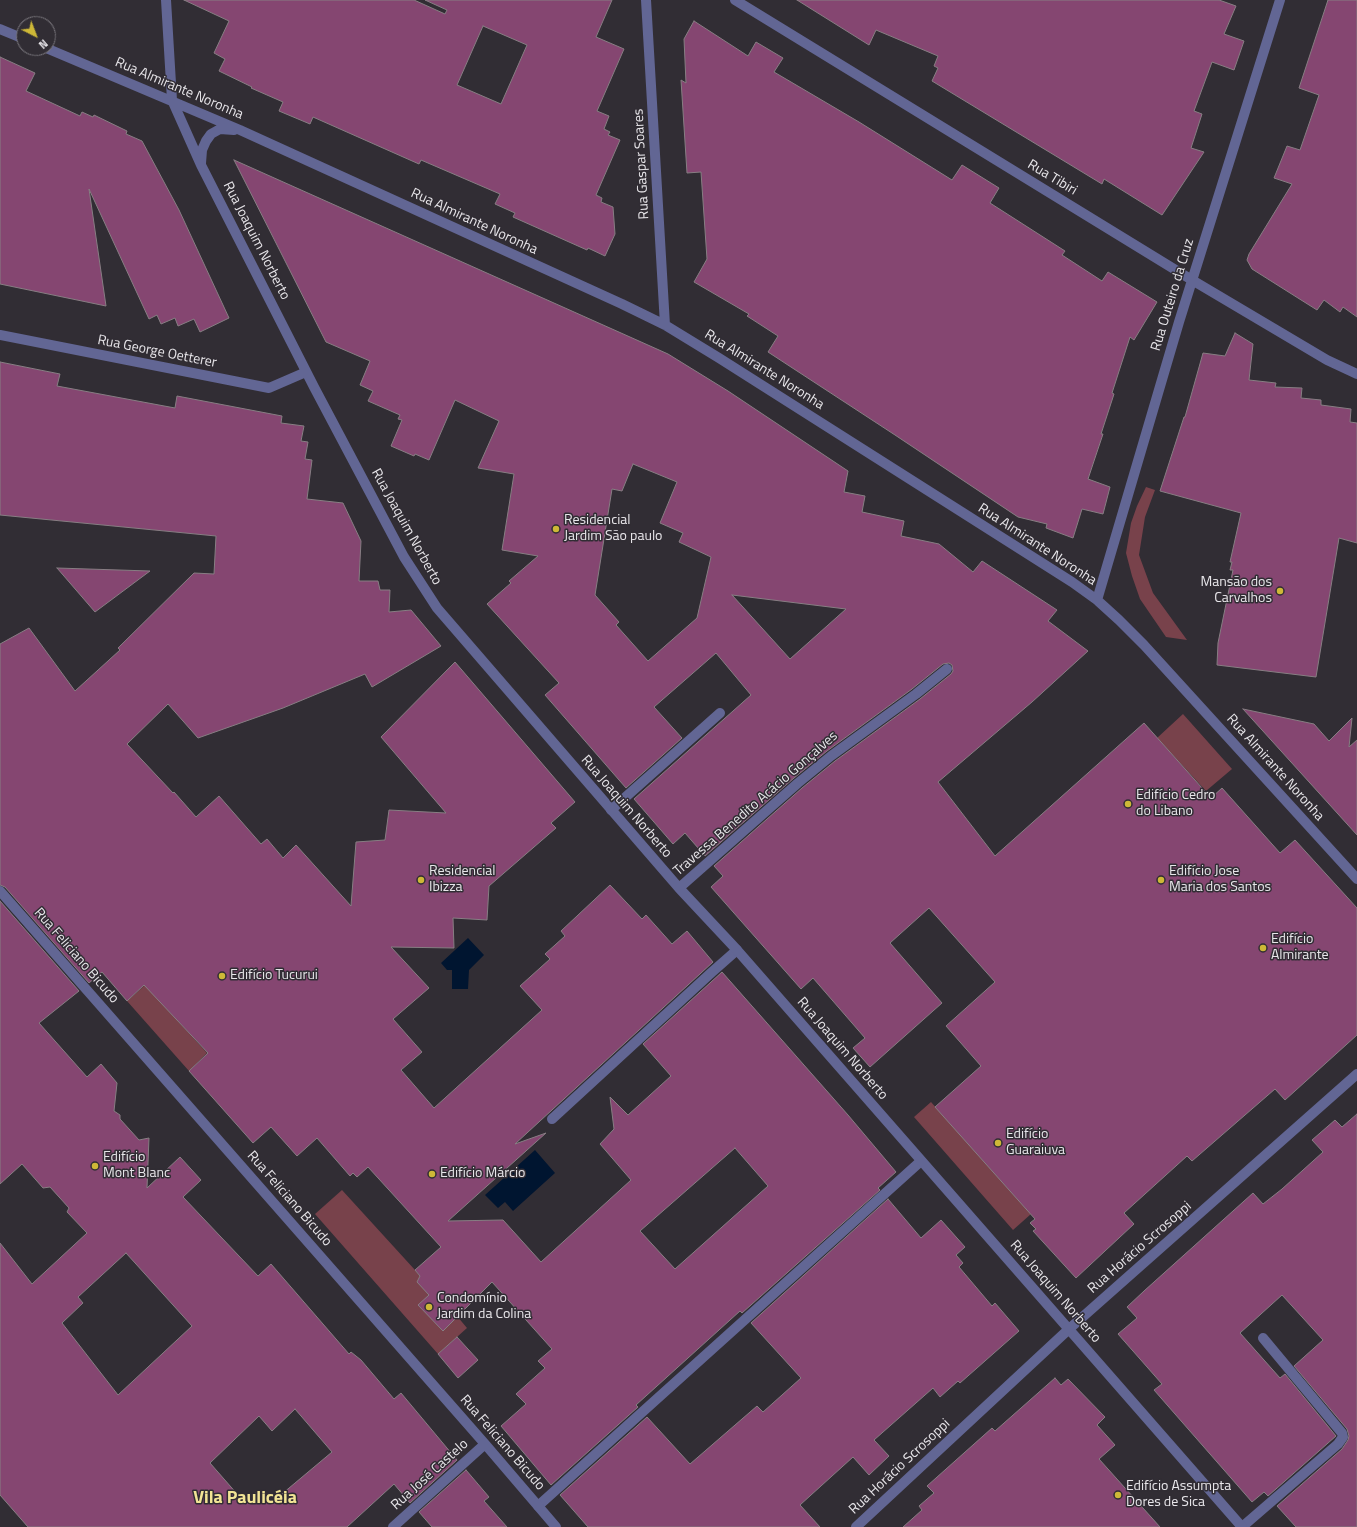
<!DOCTYPE html>
<meta charset="utf-8">
<style>
body{margin:0}
#map{position:relative;width:1357px;height:1527px;overflow:hidden;background:#312d34;font-family:"Titillium Web",sans-serif}
canvas{display:block}
.north{position:absolute;left:16px;top:16px;width:40px;height:40px;box-sizing:border-box;background:#312d34;border:1px solid #7a777d;border-radius:50%;rotate:138deg;font-size:11px;font-weight:700;line-height:16px;text-align:center;color:#e8e6ea}
.north::after{content:'';display:block;margin:auto;width:14px;height:18px;background:#ceb837;clip-path:polygon(50% 0,100% 100%,50% 72%,0 100%)}
</style>
<div id="map">
<canvas width="1357" height="1527"></canvas>
<div class="north">N</div>
</div>
<script>
const context = document.querySelector('canvas').getContext('2d');
context.lineJoin = 'round';
function fillPath(path, color) { context.fillStyle = color; context.fill(path, 'evenodd'); }
const poly = rows => new Path2D(rows.map(r => 'M' + r).join(''));
function strokePath(path, color, width, dash) { context.strokeStyle = color; context.lineWidth = width; context.lineCap = dash ? 'butt' : 'round'; context.setLineDash(dash || []); context.stroke(path); }
function drawText(font, color, halo, rows, align = 'center') {
  context.font = font + ' "Titillium Web",sans-serif'; context.lineWidth = 3; context.setLineDash([]); context.textBaseline = 'middle'; context.strokeStyle = halo; context.fillStyle = color; for (const [text, x, y, turn = 0] of rows) {
    context.save(); context.translate(x, y); context.rotate((+turn || 0) * Math.PI / 180); context.textAlign = isNaN(turn) ? turn : align; if (halo) context.strokeText(text, 0, 0); context.fillText(text, 0, 0); context.restore();
  }
}
const green = poly([
 [1146,487,1155,490,1145,517,1139,555,1153,593,1187,640,1166,637,1140,599,1132,576,1126,553,1131,523,1137,506],
 [1183,714,1232,769,1206,791,1157,738],
 [145,985,207,1053,189,1071,127,1001],
 [931,1102,1031,1214,1013,1230,914,1117],
 [342,1190,415,1270,420,1276,417,1282,457,1316,467,1328,438,1354,315,1214]
]);
const water = poly([
 [468,938,484,955,469,970,468,989,452,989,452,970,447,970,441,963],
 [535,1150,555,1173,513,1211,505,1202,498,1208,485,1195]
]);
const building = poly([
 [184,0,414,0,445,14,447,10,425,0,612,0,596,37,624,49,597,111,609,116,604,129,610,132,608,135,620,140,596,195,602,198,601,202,613,207,615,234,605,256,588,248,587,250,513,217,515,213,495,204,500,194,421,160,419,164,313,117,310,124,279,111,283,102,251,88,252,87,219,71,225,59,214,53,229,21,184,0],
 [483,26,527,45,501,104,457,85,483,26],
 [797,0,1219,0,1236,6,1224,34,1244,41,1234,70,1212,62,1194,111,1202,114,1191,148,1204,152,1162,215,1104,179,1102,184,932,81,938,68,934,66,938,56,876,30,869,45,797,0],
 [1328,0,1357,0,1357,317,1343,307,1340,312,1324,300,1317,310,1252,269,1247,260,1249,254,1292,184,1274,178,1287,146,1300,150,1319,95,1299,88,1328,0],
 [694,21,748,56,756,42,783,58,774,72,859,122,952,180,962,165,999,188,990,203,1065,251,1062,255,1102,281,1108,272,1157,302,1134,340,1130,337,1112,393,1114,394,1101,434,1103,434,1088,479,1110,487,1103,514,1082,509,1073,538,1046,528,1047,524,1018,517,895,435,768,352,778,336,747,316,749,314,694,282,707,259,701,172,687,173,681,80,686,83,684,39,694,21],
 [0,57,35,73,26,91,80,116,82,112,93,117,94,115,127,131,126,134,142,141,179,210,229,318,200,332,194,319,178,326,175,318,161,324,157,315,149,319,89,189,106,306,0,284,0,57],
 [234,160,668,354,728,391,848,471,844,492,865,496,862,512,904,521,901,536,939,544,973,572,982,561,1057,610,1048,621,1088,651,1032,702,938,782,995,856,1144,723,1211,798,1222,788,1280,853,1295,840,1357,908,1357,1035,1285,1100,1275,1089,1192,1161,1187,1156,1124,1213,1134,1224,1076,1278,1033,1231,1036,1229,1030,1223,1035,1219,935,1107,981,1066,946,1026,995,982,929,908,890,943,942,1003,870,1067,853,1048,865,1038,813,978,801,989,711,887,723,876,714,866,802,788,835,761,920,699,951,674,953,671,952,665,949,663,943,664,912,689,827,751,794,778,705,856,685,833,673,844,634,799,751,695,716,653,654,707,682,738,626,788,545,695,559,683,487,604,511,583,509,581,538,556,502,550,514,474,478,468,499,421,455,400,429,460,415,454,414,456,391,446,402,420,398,419,400,415,368,401,373,391,360,385,370,361,326,342,234,160],
 [633,464,677,482,660,523,683,533,679,542,711,557,697,618,648,661,616,625,619,622,595,595,612,489,622,491,633,464],
 [732,595,846,609,790,659,732,595],
 [1235,333,1253,344,1249,380,1276,383,1275,387,1302,388,1301,398,1321,400,1321,405,1351,409,1350,422,1357,423,1357,543,1339,538,1316,677,1217,665,1218,643,1233,570,1230,570,1232,562,1230,562,1241,513,1160,491,1184,417,1185,417,1203,353,1225,356,1235,333],
 [0,362,60,374,57,386,175,408,177,396,282,416,281,423,304,426,301,441,308,442,305,459,312,460,307,499,343,503,361,541,359,581,378,581,380,590,390,590,389,612,411,610,441,646,372,687,365,674,283,708,198,738,168,704,127,744,173,793,174,792,196,817,219,796,261,844,267,839,283,858,296,845,351,906,356,842,385,840,389,810,446,813,381,737,455,662,575,802,551,823,556,828,489,886,487,920,453,918,454,948,391,947,429,988,393,1019,422,1052,401,1070,434,1108,542,1010,520,986,550,959,545,954,565,936,561,931,610,885,642,919,646,915,672,944,687,931,713,962,515,1144,546,1133,448,1221,503,1220,541,1262,631,1180,600,1144,614,1129,610,1097,628,1115,671,1076,643,1044,722,972,848,1115,896,1172,878,1188,880,1190,742,1313,740,1311,636,1405,638,1407,551,1485,501,1426,526,1404,516,1394,545,1368,538,1361,552,1349,492,1282,443,1331,418,1305,429,1295,417,1282,420,1276,415,1270,441,1247,368,1167,357,1177,353,1173,350,1176,317,1138,297,1156,271,1127,253,1143,189,1071,208,1053,144,985,127,1001,102,972,89,983,5,887,0,885,0,644,29,628,75,691,120,650,118,648,194,573,214,574,216,536,0,515,0,362],
 [735,1148,768,1186,675,1269,640,1231,735,1148],
 [57,568,150,571,95,612,57,568],
 [1243,709,1314,724,1329,741,1352,718,1349,747,1357,740,1357,835,1243,709],
 [0,901,79,991,39,1023,87,1077,101,1064,117,1083,114,1111,120,1115,120,1119,139,1140,149,1138,147,1188,180,1157,201,1180,183,1197,258,1276,271,1264,349,1354,351,1352,361,1360,394,1399,401,1393,457,1460,410,1503,394,1484,347,1527,28,1527,0,1495,0,1243,32,1284,87,1233,67,1212,69,1208,50,1187,43,1188,22,1164,0,1184,0,901],
 [126,1253,192,1326,118,1395,62,1323,83,1303,78,1297,126,1253],
 [295,1409,332,1452,270,1504,258,1491,245,1503,210,1463,259,1416,272,1431,295,1409],
 [1357,1114,1357,1527,1296,1527,1277,1506,1342,1449,1348,1440,1349,1436,1347,1429,1294,1366,1323,1340,1282,1295,1240,1333,1280,1378,1285,1374,1336,1436,1268,1496,1264,1492,1252,1502,1154,1390,1162,1384,1118,1334,1137,1318,1127,1307,1144,1291,1253,1193,1263,1204,1282,1189,1323,1152,1312,1140,1335,1120,1342,1127,1357,1114],
 [888,1199,921,1238,941,1220,965,1247,956,1255,963,1263,959,1267,992,1306,995,1303,1019,1331,960,1383,958,1381,940,1397,933,1388,874,1440,889,1456,869,1475,853,1457,800,1505,820,1527,588,1527,560,1495,647,1417,690,1464,757,1406,763,1412,801,1378,751,1323,888,1199],
 [457,1337,478,1360,458,1378,438,1354,457,1337],
 [1055,1378,1061,1385,1068,1379,1105,1417,1097,1425,1115,1445,1099,1459,1160,1527,903,1527,922,1510,919,1506,934,1493,927,1486,992,1428,995,1431,1055,1378],
 [466,1470,489,1497,484,1501,507,1527,432,1527,419,1512,466,1470]
]);
const service = poly([
 [611,810,720,713],
 [552,1119,712,972,737,950],
 [538,1506,921,1161],
 [1242,1527,1338,1444,1343,1437,1342,1433,1263,1338]
]);
const minor = poly([
 [166,0,172,100,201,165,314,387,404,557,437,608,679,888,737,950,1242,1527],
 [646,0,665,325],
 [735,0,1192,280,1327,360,1357,374],
 [0,29,24,39],
 [46,48,240,130,622,304,665,325,719,358,1072,582,1097,600,1119,620,1144,645,1357,879],
 [201,163,202,150,206,141,211,134,220,129,234,130],
 [0,335,269,388,306,372],
 [1097,600,1179,322,1280,0],
 [679,888,798,783,831,756,916,694,947,669],
 [0,891,485,1444,556,1527],
 [393,1527,485,1444],
 [856,1527,1069,1329,1357,1074]
]);
const markers = [
 [556,529,4,"#ceb837"],
 [1280,591,4,"#ceb837"],
 [1128,804,4,"#ceb837"],
 [421,880,4,"#ceb837"],
 [1161,880,4,"#ceb837"],
 [1263,948,4,"#ceb837"],
 [222,976,4,"#ceb837"],
 [998,1143,4,"#ceb837"],
 [95,1166,4,"#ceb837"],
 [432,1174,4,"#ceb837"],
 [429,1307,4,"#ceb837"],
 [1118,1495,4,"#ceb837"]
];
const streetNames = [
 ["Rua Almirante Noronha",179,89,23],
 ["Rua Gaspar Soares",642,164,-93],
 ["Rua Tibiri",1052,178,31],
 ["Rua Almirante Noronha",474,222,25],
 ["Rua Joaquim Norberto",256,241,63],
 ["Rua Outeiro da Cruz",1173,295,-73],
 ["Rua George Oetterer",157,352,11],
 ["Rua Almirante Noronha",764,370,32],
 ["Rua Joaquim Norberto",406,527,61],
 ["Rua Almirante Noronha",1037,545,33],
 ["Rua Almirante Noronha",1275,768,48],
 ["Travessa Benedito Acácio Gonçalves",756,804,-41],
 ["Rua Joaquim Norberto",626,807,49],
 ["Rua Feliciano Bicudo",76,956,49],
 ["Rua Joaquim Norberto",842,1049,49],
 ["Rua Feliciano Bicudo",289,1199,49],
 ["Rua Horácio Scrosoppi",1140,1248,-41],
 ["Rua Joaquim Norberto",1055,1292,49],
 ["Rua Feliciano Bicudo",502,1443,49],
 ["Rua Horácio Scrosoppi",900,1467,-43],
 ["Rua José Castelo",430,1475,-42]
];
const poiNames = [
 ["Residencial",564,521],
 ["Jardim São paulo",564,537],
 ["Mansão dos",1272,583,"right"],
 ["Carvalhos",1272,599,"right"],
 ["Edifício Cedro",1136,796],
 ["do Libano",1136,812],
 ["Residencial",429,872],
 ["Ibizza",429,888],
 ["Edifício Jose",1169,872],
 ["Maria dos Santos",1169,888],
 ["Edifício",1271,940],
 ["Almirante",1271,956],
 ["Edifício Tucurui",230,976],
 ["Edifício",1006,1135],
 ["Guaraiuva",1006,1151],
 ["Edifício",103,1158],
 ["Mont Blanc",103,1174],
 ["Edifício Márcio",440,1174],
 ["Condomínio",437,1299],
 ["Jardim da Colina",437,1315],
 ["Edifício Assumpta",1126,1487],
 ["Dores de Sica",1126,1503]
];
const districtNames = [
 ["Vila Paulicéia",245,1499]
];
fillPath(green, '#78424b');
fillPath(water, '#001530');
fillPath(building, '#854671');
strokePath(building, '#877e83', 1);
strokePath(service, '#626694', 10);
strokePath(minor, '#626694', 10);
for (const [x, y, r, color] of markers) { const dot = new Path2D(); dot.arc(x, y, r, 0, 2 * Math.PI); context.fillStyle = color; context.fill(dot); strokePath(dot, '#312d34', 1.5); }
drawText('14px', '#e8e6ea', '#312d34', streetNames);
drawText('14px', '#e8e6ea', '#312d34', poiNames, 'left');
drawText('bold 18px', '#f2e495', '#312d34', districtNames);
</script>
